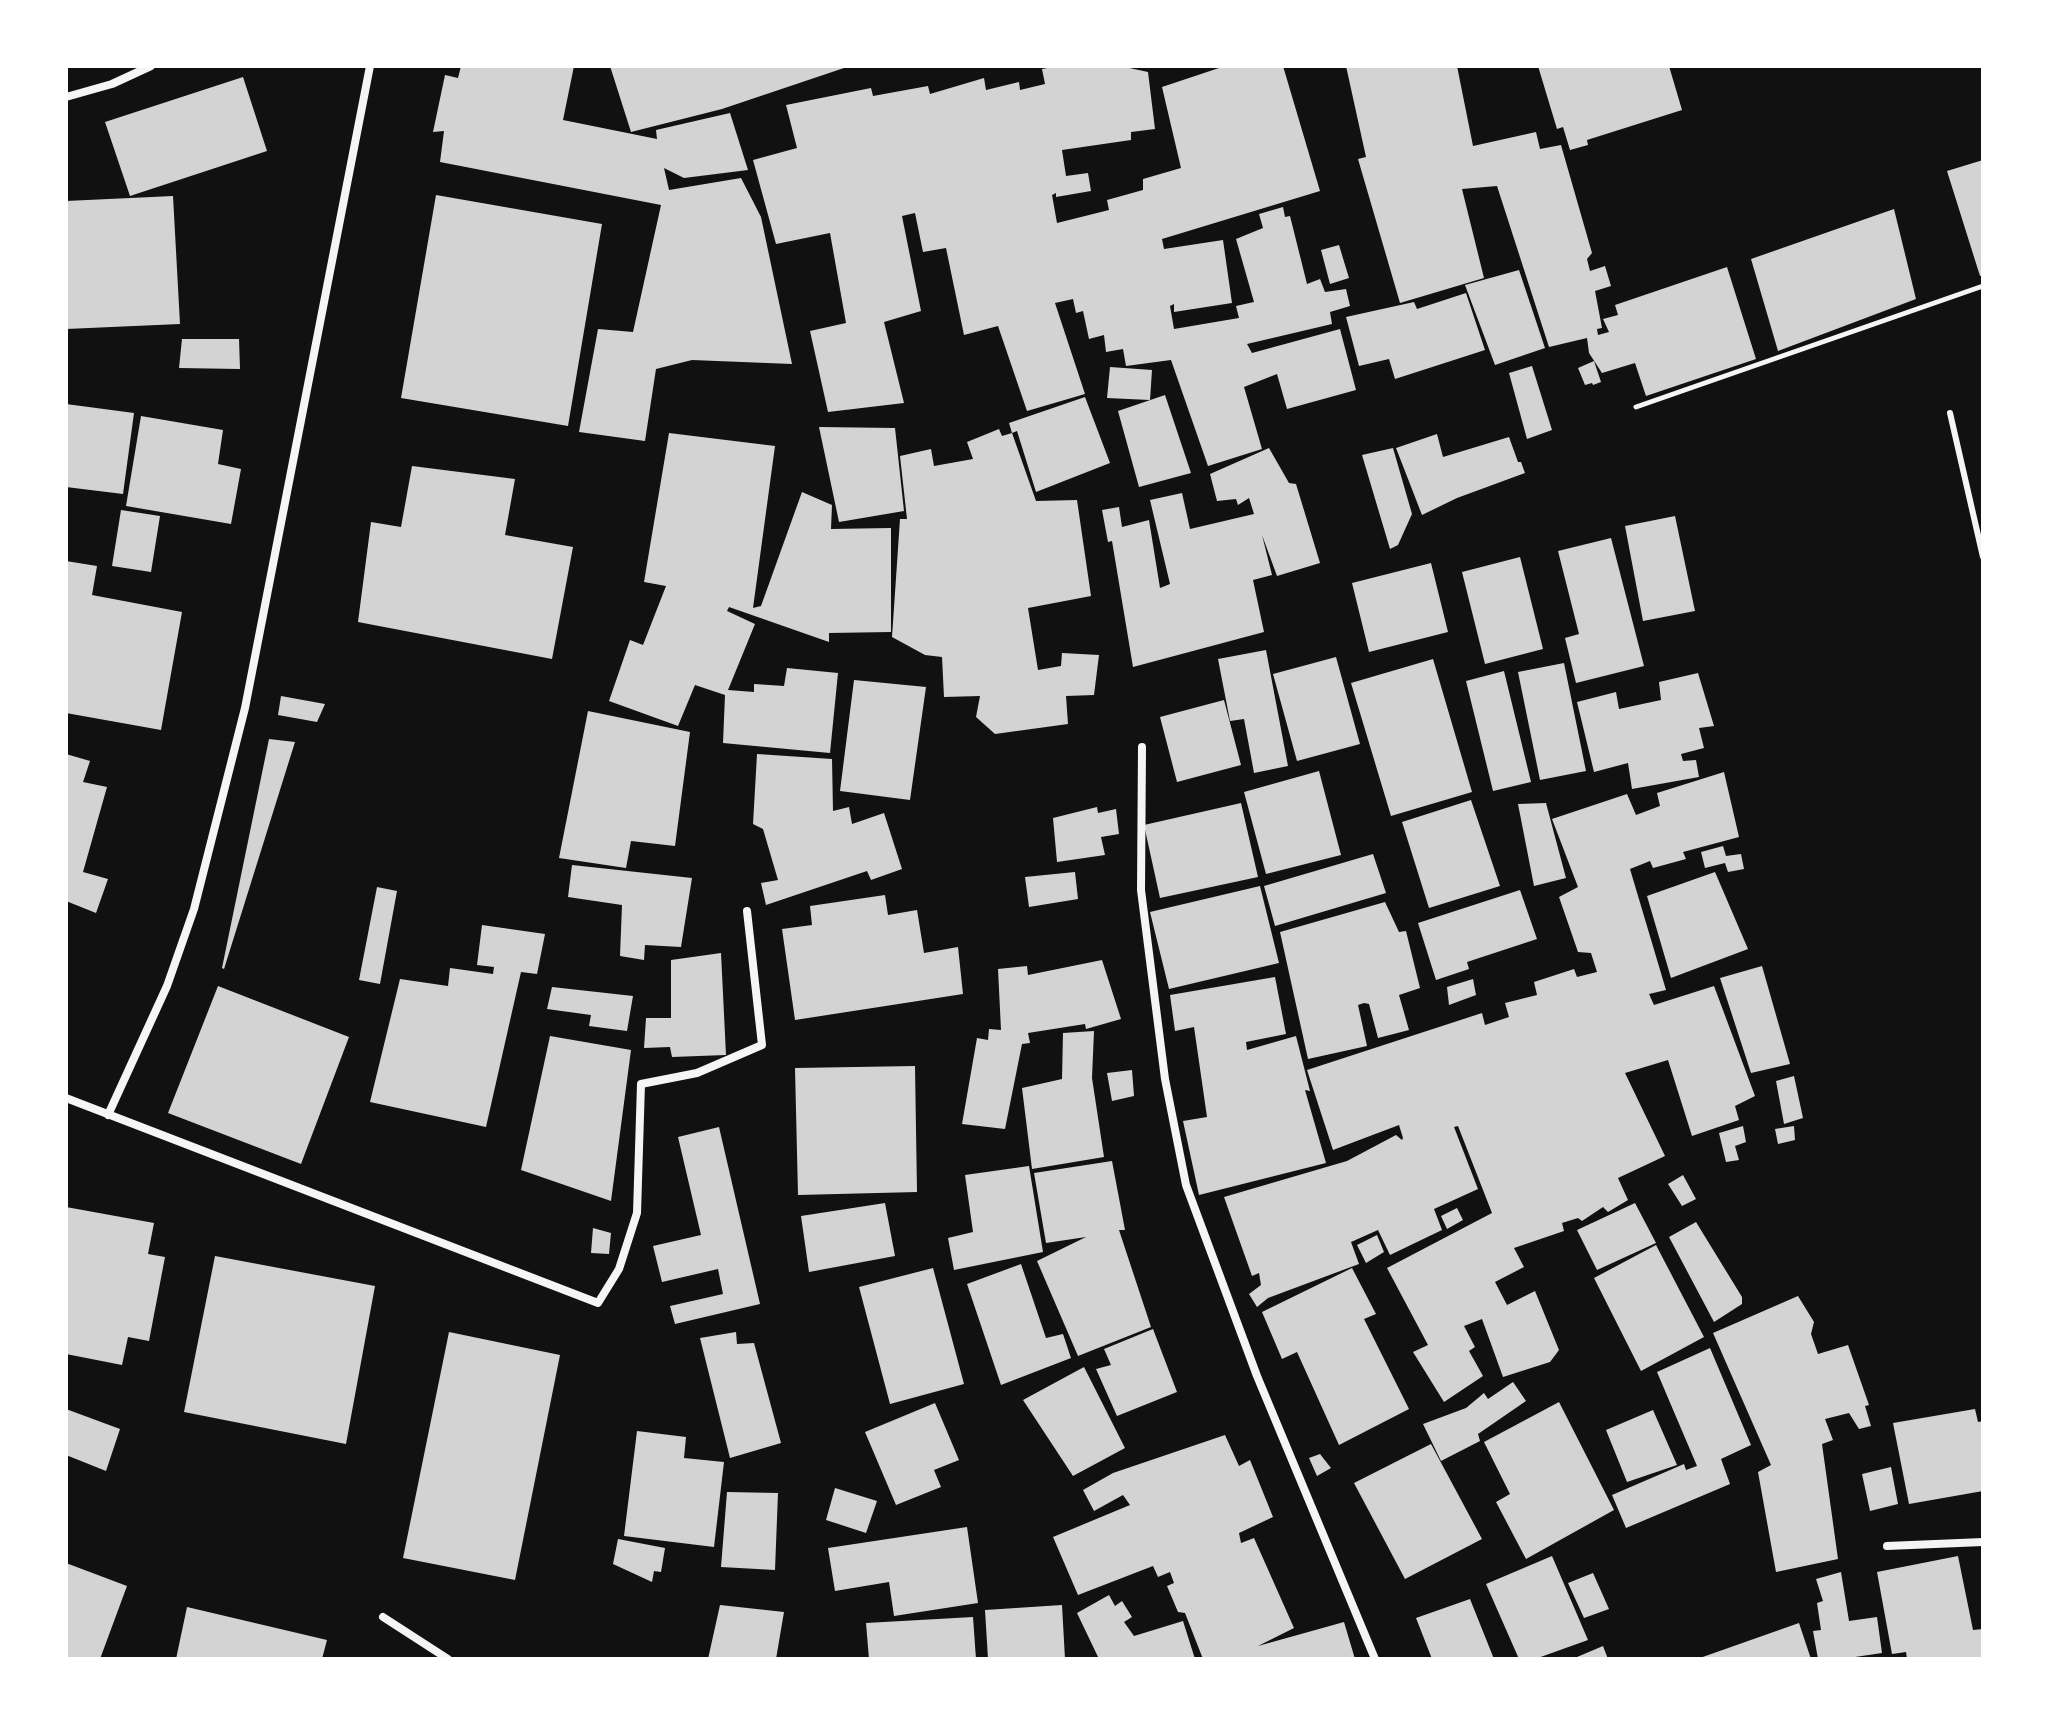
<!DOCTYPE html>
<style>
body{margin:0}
#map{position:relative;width:2049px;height:1725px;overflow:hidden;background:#111;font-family:"Exo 2",sans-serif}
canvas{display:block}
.frame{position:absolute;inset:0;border:68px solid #fff;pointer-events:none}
</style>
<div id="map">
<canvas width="2049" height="1725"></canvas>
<div class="frame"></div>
</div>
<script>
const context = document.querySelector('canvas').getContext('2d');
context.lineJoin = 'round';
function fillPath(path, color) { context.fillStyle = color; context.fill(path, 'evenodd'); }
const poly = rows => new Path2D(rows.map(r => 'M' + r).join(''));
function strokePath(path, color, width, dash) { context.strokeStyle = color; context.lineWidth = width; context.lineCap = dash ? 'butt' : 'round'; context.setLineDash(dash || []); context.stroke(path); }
const building = poly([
 [461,66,574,66,563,120,657,139,656,130,730,113,748,170,684,178,664,168,669,190,741,178,761,217,792,364,692,360,656,369,645,441,579,432,598,329,633,332,661,205,440,162,444,131,433,132,445,75,458,78],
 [610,66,847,66,847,67,722,109,631,132],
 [1058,66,1120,66,1148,72,1155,129,1131,132,1131,140,1062,150,1066,176,1088,173,1091,191,1056,197,1056,193,1052,195,1057,223,1109,210,1107,200,1143,190,1143,179,1181,168,1162,87,1225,66,1283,66,1320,191,1162,239,1164,249,1223,240,1232,303,1174,312,1174,304,1170,306,1174,329,1239,318,1236,306,1254,302,1236,239,1263,228,1259,214,1283,207,1285,217,1290,216,1307,284,1320,279,1325,292,1346,289,1350,306,1330,312,1332,324,1247,344,1252,353,1340,329,1356,390,1287,409,1277,374,1244,387,1262,449,1208,466,1171,360,1126,366,1123,349,1106,352,1104,335,1089,339,1083,311,1076,313,1073,299,1055,303,1085,394,1027,411,998,326,964,335,946,248,923,252,915,213,902,216,921,311,884,322,904,403,828,412,810,331,846,323,830,233,776,244,753,160,797,148,786,105,871,88,873,96,928,86,930,94,984,78,986,90,1019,82,1020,90,1045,84,1042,69],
 [1346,66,1457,66,1473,146,1536,132,1540,149,1561,145,1592,253,1587,259,1590,271,1605,266,1611,286,1595,291,1602,328,1597,329,1598,335,1609,332,1603,319,1618,315,1615,305,1727,267,1756,359,1646,396,1635,363,1602,373,1589,353,1587,338,1549,347,1497,186,1462,189,1484,278,1400,303,1358,159,1366,157],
 [1538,66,1669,66,1682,110,1587,140,1588,145,1570,150,1563,127,1557,129],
 [243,77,267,151,130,196,105,122],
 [1983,160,1983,275,1980,276,1947,171],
 [436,195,602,224,568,426,401,398],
 [173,196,180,324,66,329,66,201],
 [1894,209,1916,299,1778,351,1751,259],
 [1339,245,1349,278,1330,284,1321,250],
 [1519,270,1545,348,1495,365,1465,285],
 [1466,293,1485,350,1395,379,1389,359,1359,366,1346,317,1414,302,1417,309],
 [182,339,239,339,240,369,179,368],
 [1594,361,1601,382,1593,385,1592,383,1585,385,1578,368],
 [1532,366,1552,430,1527,439,1509,373],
 [1110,367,1152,370,1150,400,1107,398],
 [1165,395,1191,473,1139,487,1118,411],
 [1085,397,1110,463,1036,492,1017,431,1012,433,1009,423],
 [66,404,134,413,123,494,66,487],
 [141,416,223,430,218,464,241,469,231,524,126,506],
 [819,427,895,428,904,511,839,522],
 [999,429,1002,436,1012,433,1036,501,1077,500,1091,596,1028,608,1038,670,1061,666,1062,653,1099,655,1094,695,1066,696,1068,724,995,734,976,717,980,696,944,697,942,657,925,655,892,637,900,519,907,519,900,456,931,449,934,466,973,459,967,442],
 [669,433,775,446,753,608,761,606,802,492,832,505,831,529,891,528,891,632,829,633,829,642,729,607,727,611,755,624,728,690,754,692,754,684,784,686,787,668,838,673,830,753,723,743,725,695,695,685,678,726,609,701,630,640,643,645,666,586,644,582],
 [1437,434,1443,457,1509,437,1518,462,1521,462,1525,473,1457,498,1422,515,1396,448],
 [1269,448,1289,483,1296,484,1320,563,1277,576,1262,535,1272,575,1253,580,1264,632,1133,667,1112,541,1108,542,1102,510,1119,507,1122,527,1149,520,1160,588,1170,584,1150,500,1182,493,1190,529,1254,514,1249,498,1238,505,1236,499,1217,501,1210,474],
 [1393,448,1412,514,1398,545,1390,549,1362,455],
 [412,466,515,479,505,535,573,547,552,659,358,622,371,522,401,527],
 [121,510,160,516,151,572,112,566],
 [1675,516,1695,611,1643,621,1625,526],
 [1611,538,1644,666,1576,683,1565,638,1579,634,1558,551],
 [1520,557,1543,649,1485,664,1462,572],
 [66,561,97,566,92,595,182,612,161,730,66,713],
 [1431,563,1448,632,1369,652,1352,583],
 [1266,650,1288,766,1254,773,1244,719,1230,721,1218,659],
 [1336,657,1360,744,1297,761,1273,674],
 [1433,659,1472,792,1391,816,1351,683],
 [1564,663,1586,771,1540,780,1518,672],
 [1504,671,1531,782,1493,791,1466,681],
 [1698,673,1714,726,1699,728,1704,748,1681,754,1683,761,1696,760,1699,777,1632,789,1628,763,1594,772,1577,702,1616,692,1619,709,1661,700,1659,682],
 [854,680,926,687,910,800,840,791],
 [281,696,325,704,317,722,278,715],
 [1224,700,1241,765,1177,782,1160,717],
 [588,711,690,732,675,846,631,841,626,868,559,858],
 [269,739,295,742,224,969,222,968],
 [66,754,90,761,83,782,107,787,83,872,108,879,96,913,66,901],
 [757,754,832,759,833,811,849,807,852,824,884,813,902,869,871,880,867,871,766,905,761,883,778,880,763,829,753,824],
 [1319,771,1341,855,1266,874,1244,792],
 [1724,772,1739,837,1683,852,1686,859,1653,868,1650,861,1630,869,1666,990,1649,994,1654,1005,1714,986,1755,1096,1735,1106,1739,1120,1692,1136,1668,1060,1625,1073,1665,1156,1618,1178,1628,1200,1608,1212,1603,1207,1582,1221,1578,1218,1562,1223,1564,1231,1514,1248,1524,1267,1495,1282,1507,1305,1535,1291,1559,1350,1550,1362,1503,1377,1482,1319,1464,1326,1475,1347,1469,1351,1483,1376,1444,1402,1413,1352,1428,1345,1387,1268,1492,1213,1458,1126,1454,1127,1478,1189,1434,1209,1442,1230,1390,1255,1378,1230,1351,1242,1359,1264,1268,1298,1257,1307,1249,1294,1261,1285,1259,1273,1252,1276,1224,1197,1347,1161,1396,1135,1402,1140,1403,1138,1399,1125,1333,1150,1307,1070,1482,1013,1485,1025,1509,1017,1505,1003,1537,995,1534,982,1574,969,1577,977,1597,972,1591,953,1578,952,1559,897,1578,887,1552,819,1627,794,1636,815,1660,806,1657,793],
 [1471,800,1500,886,1429,908,1402,822],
 [1241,803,1258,877,1160,898,1144,825],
 [1546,803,1566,878,1534,886,1518,804],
 [1097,807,1098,813,1116,809,1119,834,1101,837,1105,855,1057,862,1053,818],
 [1723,846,1726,856,1741,854,1744,869,1728,872,1725,863,1705,868,1701,852],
 [1373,854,1386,893,1275,926,1264,886],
 [572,865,692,878,681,947,645,945,644,960,620,956,622,905,568,897],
 [1075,872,1078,899,1029,907,1025,877],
 [1715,872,1748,949,1671,978,1647,896],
 [1260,886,1279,963,1169,989,1150,912],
 [377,887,397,891,380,984,359,980],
 [1520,890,1537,939,1467,962,1469,969,1436,980,1418,923],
 [885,895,888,915,917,910,924,953,958,947,963,994,795,1020,782,929,812,925,810,906],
 [1385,902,1399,932,1406,931,1420,988,1399,995,1409,1030,1378,1038,1369,1004,1364,1003,1358,1005,1367,1046,1308,1059,1280,932],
 [482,925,545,934,537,974,521,972,486,1127,370,1102,400,979,448,986,450,968,493,974,494,967,477,965],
 [721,953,726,1055,672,1057,670,1047,644,1048,646,1018,671,1018,671,960],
 [1102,960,1121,1019,1086,1029,1085,1024,1028,1033,1030,1043,1022,1044,1005,1129,962,1124,977,1038,988,1040,989,1029,1001,1030,998,969,1027,966,1028,975],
 [1762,966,1790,1064,1751,1073,1720,978],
 [1275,977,1286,1034,1246,1042,1247,1050,1296,1036,1310,1091,1305,1090,1326,1163,1199,1195,1183,1121,1207,1117,1194,1027,1175,1031,1170,995],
 [1473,979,1476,995,1449,1005,1447,987],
 [218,986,349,1037,301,1164,168,1113],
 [552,987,633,996,627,1031,589,1026,591,1015,547,1009],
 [1094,1031,1092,1078,1104,1157,1032,1169,1022,1088,1062,1079,1063,1033],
 [550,1036,631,1050,611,1201,521,1170],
 [915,1066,917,1192,798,1195,795,1068],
 [1132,1070,1134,1096,1112,1101,1107,1073],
 [1794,1076,1803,1118,1784,1124,1776,1081],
 [1743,1126,1746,1142,1735,1146,1739,1160,1726,1162,1719,1133],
 [1794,1126,1795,1140,1778,1144,1775,1129],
 [719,1127,760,1304,675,1324,670,1306,723,1294,718,1269,662,1282,653,1246,701,1235,678,1137],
 [1112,1161,1125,1230,1119,1230,1151,1327,1078,1356,1037,1261,1086,1237,1046,1243,1034,1173],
 [1029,1166,1043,1252,954,1270,948,1238,973,1232,965,1175],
 [1683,1175,1696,1199,1682,1206,1668,1184],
 [885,1203,895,1256,809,1272,801,1216],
 [1635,1203,1656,1243,1597,1270,1577,1230],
 [66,1207,154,1223,148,1254,165,1257,149,1341,128,1337,122,1365,66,1354],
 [1457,1208,1463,1220,1447,1229,1441,1216],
 [1696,1222,1742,1297,1742,1304,1714,1322,1669,1237],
 [593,1228,611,1233,609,1254,591,1253],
 [1377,1235,1384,1252,1366,1263,1357,1245],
 [1656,1245,1704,1337,1641,1371,1594,1278],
 [215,1256,375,1286,346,1444,184,1412],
 [1021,1264,1046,1338,1063,1334,1071,1358,1001,1385,967,1284],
 [933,1268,964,1384,890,1404,859,1287],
 [1352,1268,1376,1314,1364,1319,1409,1409,1339,1445,1297,1352,1282,1359,1262,1312],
 [1798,1296,1814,1322,1811,1334,1818,1354,1848,1345,1869,1405,1865,1406,1871,1426,1859,1429,1849,1413,1825,1419,1833,1440,1822,1444,1838,1559,1776,1572,1758,1472,1771,1465,1713,1333],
 [1153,1329,1177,1392,1117,1416,1096,1369,1111,1365,1104,1349],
 [449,1332,560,1355,515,1580,403,1558],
 [736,1332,737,1344,754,1343,781,1443,730,1458,700,1338],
 [1710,1348,1751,1445,1721,1459,1730,1484,1626,1528,1612,1495,1684,1464,1686,1470,1697,1466,1657,1372],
 [1084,1367,1125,1448,1073,1476,1023,1400],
 [1513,1382,1526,1401,1478,1434,1480,1441,1441,1461,1423,1424,1466,1408,1484,1393,1488,1399],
 [1559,1402,1614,1510,1526,1559,1496,1502,1510,1494,1484,1442],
 [935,1403,959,1460,934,1470,941,1487,896,1505,865,1432],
 [66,1409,120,1429,106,1471,66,1455],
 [1975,1409,1978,1422,1983,1421,1983,1491,1909,1504,1893,1423],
 [1653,1410,1677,1465,1627,1482,1606,1430],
 [637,1431,686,1437,684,1458,724,1462,714,1547,624,1536],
 [1225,1435,1239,1466,1250,1460,1273,1517,1239,1533,1241,1543,1254,1538,1294,1628,1258,1646,1344,1622,1355,1659,1210,1659,1209,1657,1203,1659,1185,1613,1178,1612,1167,1586,1174,1583,1170,1572,1158,1577,1153,1566,1078,1595,1053,1537,1130,1505,1123,1495,1094,1511,1083,1490,1113,1473],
 [1431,1444,1482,1539,1405,1579,1354,1483],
 [1320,1454,1331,1468,1317,1476,1309,1458],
 [1891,1467,1898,1504,1870,1511,1862,1474],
 [835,1488,877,1501,866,1533,826,1520],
 [727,1492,778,1493,775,1570,721,1567],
 [967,1527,978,1603,894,1616,889,1582,835,1591,828,1548],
 [618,1539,665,1548,661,1572,654,1571,652,1582,613,1564],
 [1552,1556,1588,1640,1535,1659,1519,1659,1486,1584],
 [1958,1556,1973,1630,1983,1629,1983,1659,1907,1659,1906,1652,1892,1654,1877,1572],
 [66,1563,127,1586,100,1659,66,1659],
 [1841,1572,1849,1621,1877,1617,1882,1653,1855,1657,1855,1659,1818,1659,1813,1631,1821,1630,1817,1603,1823,1601,1816,1579],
 [1593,1573,1609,1609,1584,1618,1568,1583],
 [1109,1595,1115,1606,1122,1601,1132,1617,1124,1622,1134,1636,1183,1621,1195,1659,1099,1659,1077,1613],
 [1470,1599,1494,1659,1432,1659,1416,1618],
 [720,1605,784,1612,776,1659,708,1659],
 [1062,1605,1065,1659,988,1659,985,1610],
 [187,1607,327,1640,322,1659,176,1659],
 [973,1617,976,1659,869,1659,866,1623],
 [1799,1623,1811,1659,1697,1659],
 [1603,1646,1608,1659,1578,1659,1577,1657]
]);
const path = poly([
 [1636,407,1983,286]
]);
const service = poly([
 [1950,413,1983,557]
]);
const minor = poly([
 [66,97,112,84,151,66],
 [1142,747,1141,890,1165,1079,1186,1185,1257,1376,1375,1659],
 [66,1098,598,1303,619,1269,637,1213,641,1084,697,1073,762,1045,747,911],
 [108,1115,167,986,194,909,245,708,370,66],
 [1887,1546,1983,1542],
 [383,1617,448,1659]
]);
fillPath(building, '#d3d3d3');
strokePath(path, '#f5f5f5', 5);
strokePath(service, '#f5f5f5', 6);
strokePath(minor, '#f5f5f5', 8);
</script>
